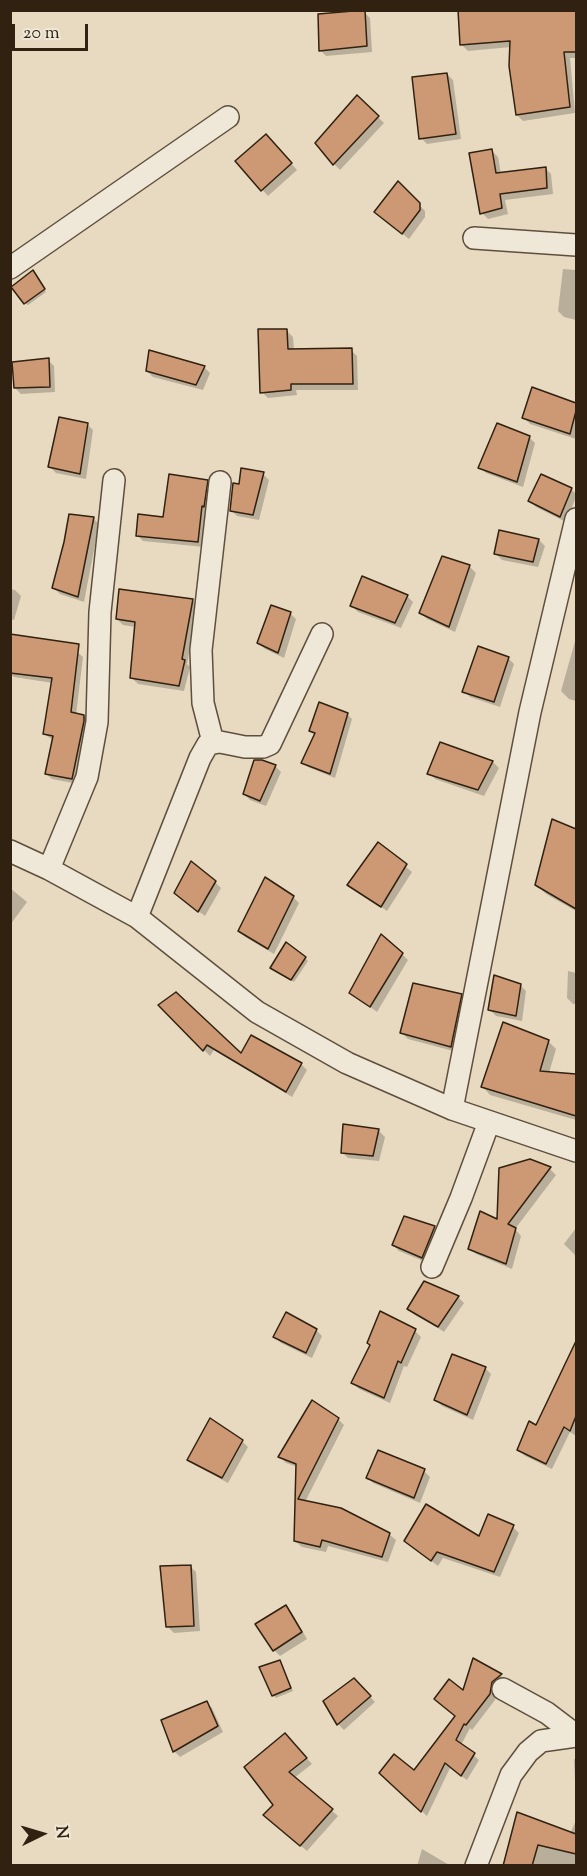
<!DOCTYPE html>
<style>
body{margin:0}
#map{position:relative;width:587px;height:1876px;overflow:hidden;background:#e7dac1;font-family:"Sorts Mill Goudy",serif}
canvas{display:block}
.frame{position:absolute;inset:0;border:12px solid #302110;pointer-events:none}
.north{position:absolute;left:12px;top:1804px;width:60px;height:60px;-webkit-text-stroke:4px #efe7d7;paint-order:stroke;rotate:85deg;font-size:16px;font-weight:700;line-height:24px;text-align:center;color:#302110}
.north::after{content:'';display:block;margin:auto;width:21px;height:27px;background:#302110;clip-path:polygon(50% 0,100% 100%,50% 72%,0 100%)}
.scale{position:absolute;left:12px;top:24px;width:76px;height:27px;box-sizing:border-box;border:3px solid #302110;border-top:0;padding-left:8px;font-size:18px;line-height:21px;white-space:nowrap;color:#302110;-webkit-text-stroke:4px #efe7d7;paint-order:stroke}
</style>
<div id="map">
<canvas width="587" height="1876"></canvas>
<div class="frame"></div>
<div class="north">N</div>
<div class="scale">20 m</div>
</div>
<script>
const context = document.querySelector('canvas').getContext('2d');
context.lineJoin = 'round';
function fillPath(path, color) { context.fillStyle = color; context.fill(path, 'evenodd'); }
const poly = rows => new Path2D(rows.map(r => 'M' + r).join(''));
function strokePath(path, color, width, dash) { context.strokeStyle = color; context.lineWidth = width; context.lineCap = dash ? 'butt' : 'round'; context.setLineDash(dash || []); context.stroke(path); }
const shadow = poly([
 [460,10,576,10,576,58,570,58,575,113,523,121,517,115,511,47,468,51,462,45],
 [364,12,370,18,372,52,326,56,320,50],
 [447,74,453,80,461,139,427,144,421,138],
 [358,97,384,123,340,170,334,164],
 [272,142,297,170,268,196,237,162],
 [492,151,498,157,501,174,545,168,551,174,553,194,505,200,508,214,488,219,482,213],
 [398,183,425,211,425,217,409,239,382,217],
 [563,269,576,270,576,320,564,317,558,311],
 [36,274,46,292,28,305,25,303],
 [287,331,293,337,294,351,351,350,357,356,358,390,296,390,297,395,268,398,262,392],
 [48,360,54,366,55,392,21,394,15,388],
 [204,367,210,373,203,390,153,377,147,371],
 [533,389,576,405,576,439,530,424,524,418],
 [87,424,93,430,86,479,56,473,50,467],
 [529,437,535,443,523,487,486,473,480,467],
 [263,474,269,480,259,520,237,516,231,510,240,486],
 [207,481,213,487,204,547,143,541,137,535,165,519],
 [571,489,576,494,576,497,566,522,536,507,530,501],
 [93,518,99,524,84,602,60,594,54,588],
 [539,540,545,546,538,567,502,560,496,554],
 [443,558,470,567,476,573,455,632,427,619,421,613],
 [10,589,15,590,21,596,14,620,10,619],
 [407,596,413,602,401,628,358,612,352,606],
 [192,600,198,606,187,664,190,667,184,691,138,684,132,678,136,627,123,625,117,619],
 [290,613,296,619,284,658,265,649,259,643],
 [576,638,576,701,569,699,561,691],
 [77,652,83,657,76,715,84,716,89,722,78,784,52,779,46,774,53,740,44,734,53,683,14,677,10,674,10,659],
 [508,658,514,664,500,707,470,697,464,691],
 [347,714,352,719,335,778,308,767,303,762,316,736,310,731],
 [440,744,493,762,499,768,484,796,435,779,429,773],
 [275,766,281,772,266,806,250,800,244,794],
 [553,821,576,831,576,911,546,894,537,885],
 [378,844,412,872,387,911,349,884],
 [215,882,221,888,205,916,182,899],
 [10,888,27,902,10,925],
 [293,897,299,903,274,954,245,937,239,931],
 [402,954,408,960,377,1012,350,992],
 [305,958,308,961,294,982,274,970],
 [568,971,576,973,576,1004,573,1004,567,998],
 [520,985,526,991,522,1021,496,1016,490,1010],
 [461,995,467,1001,457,1052,408,1039,402,1033],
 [161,1006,241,1055,301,1064,307,1070,292,1097,214,1050,210,1056],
 [548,1041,556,1049,549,1073,576,1076,576,1120,490,1095,483,1087],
 [379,1131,385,1137,379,1161,348,1158,342,1152],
 [530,1161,550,1169,556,1175,515,1229,521,1236,512,1269,476,1254,470,1248,499,1222],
 [405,1218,435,1227,441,1233,428,1263,399,1251,393,1245],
 [576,1228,576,1256,564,1244],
 [424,1283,459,1298,456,1298,436,1327,415,1315,409,1309],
 [459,1298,464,1303,444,1332,438,1328],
 [316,1330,322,1336,312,1358,281,1343,275,1337],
 [415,1331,421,1337,407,1367,404,1366,390,1403,359,1389,353,1383],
 [568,1363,576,1368,576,1436,570,1432,552,1469,525,1456,519,1450,537,1427],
 [485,1368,491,1374,473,1420,442,1406,436,1400],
 [338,1419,344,1425,305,1502,389,1534,396,1540,388,1562,328,1546,326,1552,302,1547,295,1541,298,1467,286,1463,280,1457],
 [242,1441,248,1447,228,1483,195,1465,189,1459],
 [424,1471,430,1477,420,1503,373,1483,367,1477],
 [513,1527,519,1533,500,1577,443,1558,438,1566,406,1541,480,1538],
 [190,1566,196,1572,200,1631,174,1633,168,1627],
 [286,1607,292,1613,307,1639,280,1656,274,1650],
 [474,1660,501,1676,506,1681,497,1688,495,1700,472,1730,470,1728,461,1745,479,1760,467,1780,450,1768,427,1816,381,1773,414,1772,456,1717],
 [280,1662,293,1691,276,1698,273,1695],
 [354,1680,375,1702,344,1730,338,1724,325,1702],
 [206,1702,212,1708,223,1732,180,1757,174,1751],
 [291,1741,312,1764,294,1778,338,1816,307,1851,271,1821],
 [574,1759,576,1759,576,1784,575,1782],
 [518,1814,570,1834,576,1820,576,1866,519,1866],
 [422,1849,451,1866,417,1866]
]);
const building = poly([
 [365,10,367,46,319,51,318,14,365,10],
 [458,10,576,10,576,52,564,52,570,107,516,115,509,66,510,41,460,45,458,10],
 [447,73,456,134,419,139,412,77,447,73],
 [357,95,379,116,333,165,315,143,357,95],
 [266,134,292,163,261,191,235,161,266,134],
 [492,149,496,173,546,167,547,188,500,194,502,208,480,214,469,153,492,149],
 [398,181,420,203,420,210,402,234,374,212,398,181],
 [33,270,45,289,24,304,11,287,33,270],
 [258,329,287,329,288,349,352,348,353,384,291,384,291,390,260,393,258,329],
 [149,350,205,366,196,385,146,371,149,350],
 [49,358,50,387,14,388,12,362,49,358],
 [532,387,576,403,576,411,570,434,522,418,532,387],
 [59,417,88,423,80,474,48,467,59,417],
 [497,423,530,436,517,482,478,468,497,423],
 [241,468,264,472,253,515,230,511,233,483,239,484,241,468],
 [169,474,208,480,204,507,202,506,198,542,136,536,138,514,163,517,169,474],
 [541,474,572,488,560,517,528,501,541,474],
 [69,514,94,517,78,597,52,588,64,542,69,514],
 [499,530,539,539,533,562,494,554,499,530],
 [442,556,470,565,449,627,419,613,442,556],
 [362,576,408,595,395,623,350,606,362,576],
 [119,589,193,599,182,659,185,660,179,686,130,678,135,622,116,619,119,589],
 [271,605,291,612,278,653,257,643,271,605],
 [10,634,79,644,71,712,84,715,84,721,72,779,45,774,53,736,43,734,52,678,10,673,10,634],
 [478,646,509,657,494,702,462,692,478,646],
 [319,702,348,713,330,774,301,763,315,733,309,731,319,702],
 [440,742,493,761,478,790,427,774,440,742],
 [254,760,262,760,276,765,260,801,243,794,254,760],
 [552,819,576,829,576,909,535,885,552,819],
 [378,842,407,864,381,907,347,885,378,842],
 [191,861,216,881,198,912,174,893,191,861],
 [265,877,294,896,268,949,238,931,265,877],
 [381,934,403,953,370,1007,349,993,381,934],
 [286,942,306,957,291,980,270,968,286,942],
 [494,975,521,984,516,1016,488,1010,494,975],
 [413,983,462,994,451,1047,400,1033,413,983],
 [176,992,241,1053,251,1035,302,1063,286,1092,207,1045,203,1051,158,1005,176,992],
 [503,1022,549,1040,540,1071,576,1074,576,1116,481,1087,503,1022],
 [343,1124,379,1129,373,1156,341,1153,343,1124],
 [530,1159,551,1167,508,1224,516,1228,506,1264,468,1249,480,1211,497,1219,499,1168,530,1159],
 [404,1216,435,1226,422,1258,392,1245,404,1216],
 [424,1281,459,1296,438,1327,407,1309,424,1281],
 [380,1311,416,1329,401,1363,398,1361,384,1398,351,1383,370,1345,367,1343,380,1311],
 [286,1312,317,1329,306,1353,273,1337,286,1312],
 [576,1341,576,1416,570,1431,564,1427,546,1464,517,1450,529,1421,536,1425,576,1341],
 [452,1354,486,1367,467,1415,434,1400,452,1354],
 [312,1400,339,1418,298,1499,341,1508,390,1533,382,1557,322,1540,320,1547,294,1541,296,1464,278,1457,312,1400],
 [210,1418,243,1440,222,1478,187,1460,210,1418],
 [378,1450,425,1469,414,1498,366,1478,378,1450],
 [426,1504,479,1536,488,1514,514,1525,494,1572,437,1552,431,1561,404,1541,426,1504],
 [191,1565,194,1626,166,1627,160,1566,191,1565],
 [286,1605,302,1632,273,1651,255,1624,286,1605],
 [473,1658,502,1674,492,1682,490,1694,466,1725,464,1724,456,1740,475,1753,461,1776,445,1763,421,1812,379,1773,394,1754,414,1770,455,1716,434,1699,449,1679,463,1690,473,1658],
 [280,1660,291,1688,272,1696,259,1667,280,1660],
 [354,1678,371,1696,337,1725,323,1701,354,1678],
 [207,1701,218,1726,173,1752,161,1720,207,1701],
 [285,1733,307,1758,289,1772,333,1809,300,1846,263,1815,273,1805,244,1767,285,1733],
 [517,1812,576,1834,576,1854,538,1845,532,1866,503,1866,517,1812]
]);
const street = poly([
 [474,238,576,245],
 [10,268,228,117],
 [213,742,203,703,201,650,220,482],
 [10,851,49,869,137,917,257,1012,347,1063,452,1109,576,1151],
 [49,869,87,777,97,722,100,612,114,480],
 [137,917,200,758,208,744,220,742,245,747,263,747,270,744,322,634],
 [452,1109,530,712,576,519],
 [432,1267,461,1198,489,1122],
 [503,1689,547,1713,576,1735],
 [476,1866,511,1775,528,1752,541,1741,576,1736]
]);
fillPath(shadow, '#0003');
fillPath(building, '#cd9874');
strokePath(building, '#302110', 1.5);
strokePath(street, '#5e4f3c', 24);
strokePath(street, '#efe7d7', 21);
</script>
